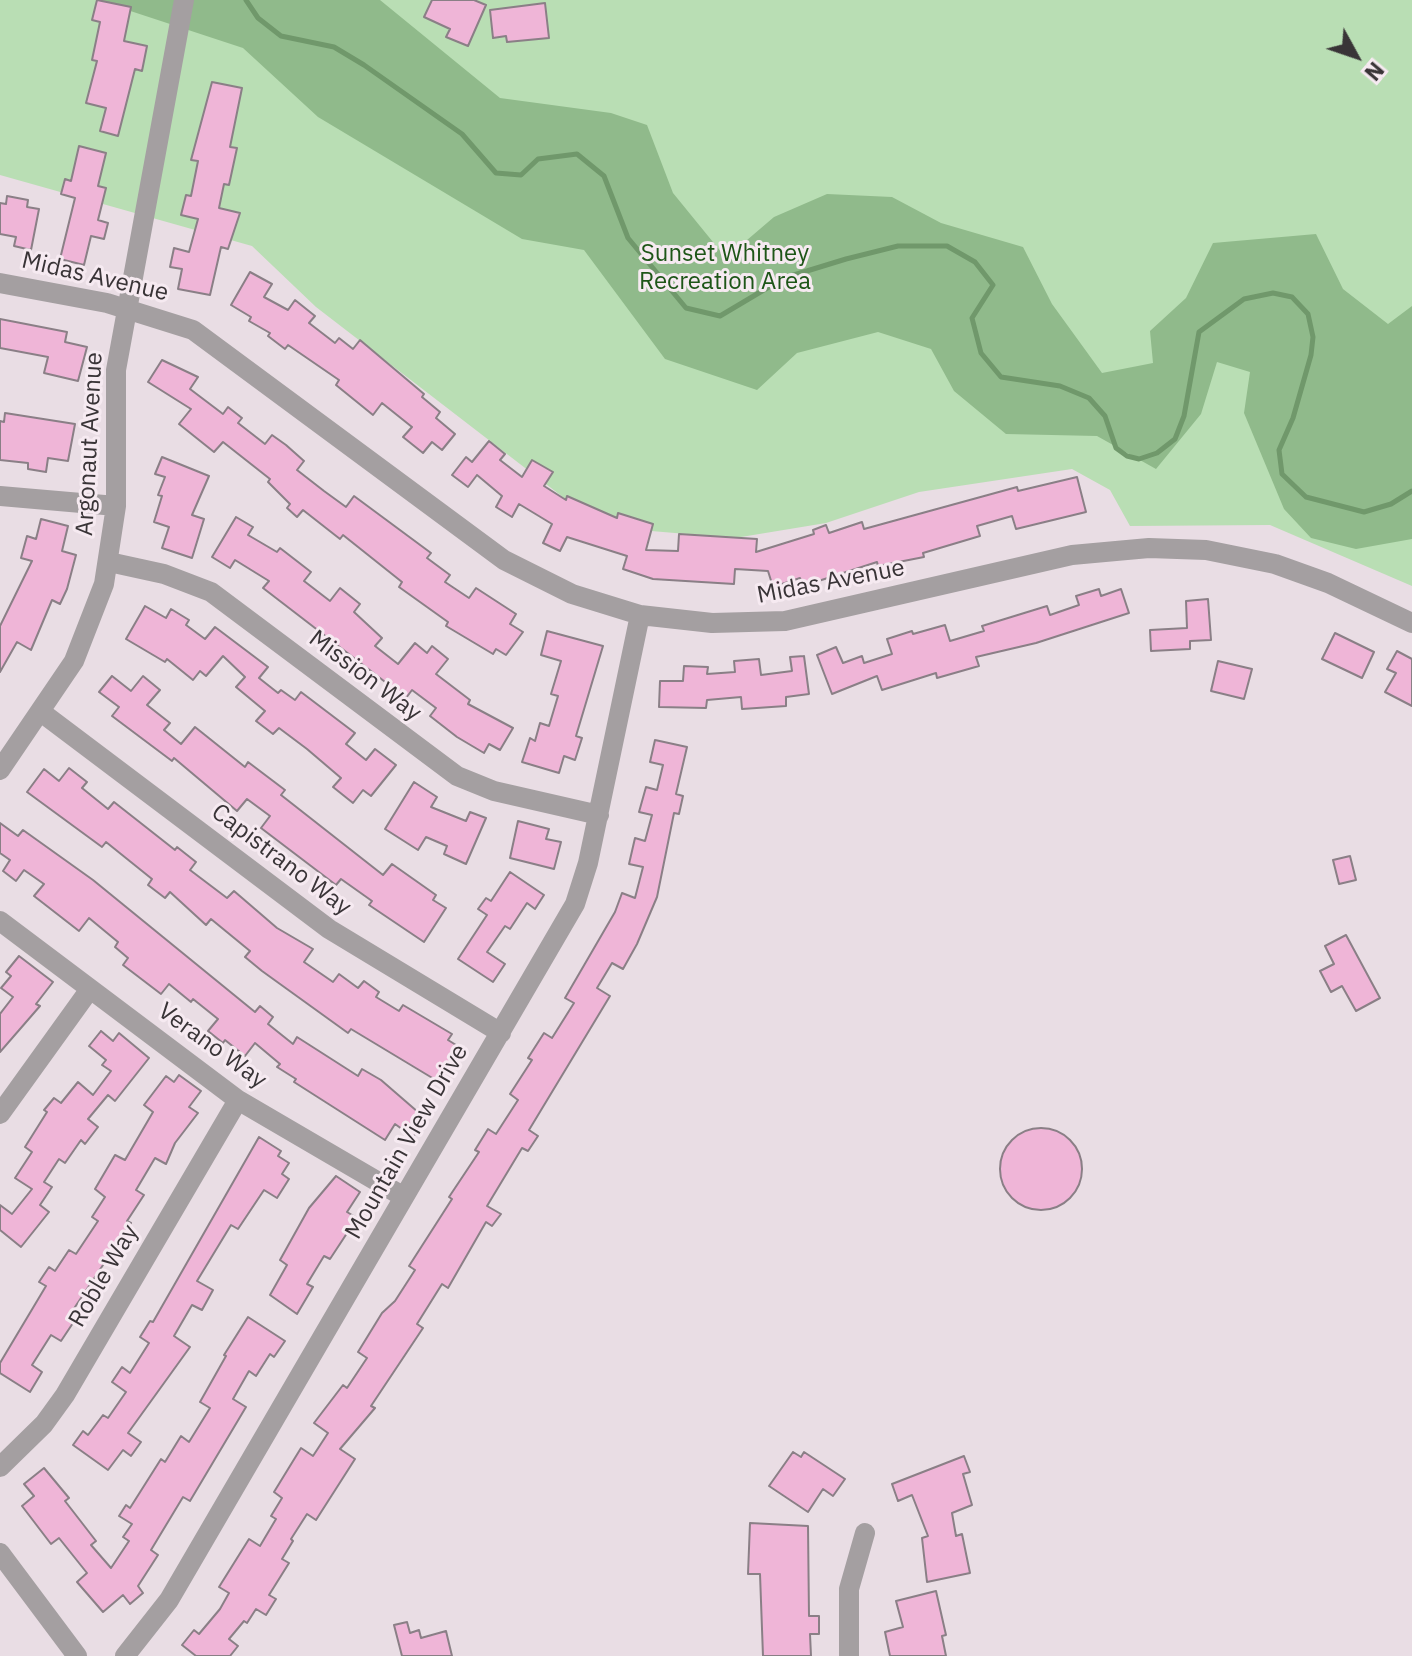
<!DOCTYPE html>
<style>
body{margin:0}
#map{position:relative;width:1412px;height:1656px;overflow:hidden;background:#e9dde4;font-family:"IBM Plex Sans",sans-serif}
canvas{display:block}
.north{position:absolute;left:1316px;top:16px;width:80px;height:80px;-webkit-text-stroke:6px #f6eaf1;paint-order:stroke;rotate:130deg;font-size:22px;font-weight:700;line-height:32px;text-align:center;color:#393437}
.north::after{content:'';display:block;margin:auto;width:28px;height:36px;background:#393437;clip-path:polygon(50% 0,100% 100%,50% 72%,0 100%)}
</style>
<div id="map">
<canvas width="1412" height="1656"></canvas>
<div class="north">N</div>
</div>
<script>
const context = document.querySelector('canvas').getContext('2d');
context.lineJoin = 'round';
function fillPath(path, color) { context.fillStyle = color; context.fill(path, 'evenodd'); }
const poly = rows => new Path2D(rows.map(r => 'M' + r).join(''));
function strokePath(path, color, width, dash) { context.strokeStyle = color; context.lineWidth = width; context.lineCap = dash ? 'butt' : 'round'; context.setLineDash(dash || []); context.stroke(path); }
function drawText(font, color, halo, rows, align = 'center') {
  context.font = font + ' "IBM Plex Sans",sans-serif'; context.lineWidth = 6; context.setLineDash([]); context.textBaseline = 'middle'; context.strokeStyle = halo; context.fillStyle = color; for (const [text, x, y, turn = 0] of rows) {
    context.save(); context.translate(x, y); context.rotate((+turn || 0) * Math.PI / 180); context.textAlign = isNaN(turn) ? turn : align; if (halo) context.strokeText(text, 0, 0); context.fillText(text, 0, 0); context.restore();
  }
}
const green = poly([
 [0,0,1412,0,1412,586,1270,525,1130,526,1110,490,1072,469,919,492,826,523,735,538,651,531,568,501,316,307,252,246,0,175]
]);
const forest = poly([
 [97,0,380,0,500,98,611,113,647,125,673,193,726,258,774,217,827,194,892,197,941,223,1023,247,1052,304,1102,373,1153,363,1150,331,1186,298,1213,243,1316,234,1343,289,1388,324,1412,306,1412,539,1356,549,1311,538,1284,509,1244,413,1250,372,1217,362,1201,414,1156,469,1097,436,1006,434,954,391,931,349,878,332,797,353,757,390,665,359,584,250,522,239,318,117,243,48]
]);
const stream = poly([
 [246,0,258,18,281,36,334,47,364,65,462,134,496,173,521,175,538,159,577,154,604,176,628,238,686,308,720,316,784,278,846,259,898,246,947,246,975,262,993,285,972,318,981,353,1001,377,1060,386,1089,398,1105,416,1116,448,1127,456,1139,459,1157,453,1175,439,1184,416,1199,332,1244,299,1273,293,1292,297,1308,314,1313,337,1311,355,1293,418,1279,450,1282,474,1306,497,1364,512,1391,504,1412,491]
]);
const building = poly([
 [97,0,131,7,124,41,147,46,142,71,135,69,118,136,100,131,106,108,86,103,97,61,92,60,100,22,92,20,97,0],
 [432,0,474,0,486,5,468,46,446,37,450,29,424,17,432,0],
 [545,3,549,38,507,42,506,36,493,38,490,10,545,3],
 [212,82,242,88,230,147,237,148,229,185,224,184,219,208,240,213,228,249,221,247,210,295,178,289,182,269,170,267,174,248,189,252,198,219,181,215,186,195,191,196,198,161,191,160,212,82],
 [79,146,106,153,98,186,106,188,98,220,108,223,104,239,91,236,84,265,60,259,75,198,61,194,65,179,71,181,79,146],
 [7,196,28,200,27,207,39,209,31,250,14,246,16,237,0,234,0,203,6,204,7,196],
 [250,272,272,284,264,297,288,310,295,300,315,316,309,323,335,343,339,338,353,349,360,340,424,394,422,397,440,412,436,418,455,434,442,450,432,442,423,453,403,437,412,427,382,403,373,415,336,385,339,380,288,345,285,349,268,336,270,333,249,321,251,317,231,305,250,272],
 [0,319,67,332,65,342,87,347,78,381,44,373,48,357,0,348,0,319],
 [162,360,198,377,190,389,223,414,228,407,242,418,238,423,265,444,272,435,286,445,304,461,297,470,324,491,346,507,354,496,431,553,427,558,450,575,445,582,469,598,476,588,516,614,510,624,523,632,506,655,496,649,493,654,446,626,448,622,399,587,402,582,343,535,340,539,303,510,297,517,287,508,290,504,268,482,270,479,223,442,214,452,179,424,191,409,148,382,162,360],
 [5,413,75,424,68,461,48,458,46,472,28,469,28,463,0,460,0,421,4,422,5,413],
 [489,441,505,454,500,460,522,477,532,460,553,472,544,486,566,500,567,496,617,518,618,513,653,524,646,550,678,551,679,534,757,539,756,552,814,534,813,530,826,525,829,533,862,522,864,529,1017,487,1018,491,1077,477,1086,512,1016,529,1012,516,977,526,980,536,923,553,924,557,878,566,877,562,803,586,800,578,773,587,768,571,735,569,734,584,653,579,623,569,627,556,567,537,560,551,543,543,552,524,519,504,512,517,496,507,502,496,477,475,468,487,452,475,466,457,472,462,489,441],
 [162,457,209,476,192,515,204,519,192,558,162,548,169,527,154,522,162,496,158,495,165,477,155,474,162,457],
 [236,517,253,527,248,535,277,552,280,548,311,572,304,581,330,601,340,588,360,604,354,612,382,638,375,646,398,664,415,643,427,653,432,646,448,659,436,674,470,700,468,704,513,728,500,750,489,744,484,753,457,737,430,716,436,708,412,690,406,698,263,588,269,581,235,560,230,568,212,557,236,517],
 [41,519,68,526,62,551,76,555,67,589,60,604,52,600,31,650,17,642,0,672,0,626,32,561,21,558,27,536,36,539,41,519],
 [1099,589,1101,596,1121,589,1129,613,1036,643,976,657,979,666,937,678,936,673,882,690,877,676,832,694,817,655,836,647,843,663,862,656,864,663,892,654,887,639,912,631,913,634,945,625,950,641,984,631,982,626,1047,606,1050,615,1079,605,1076,596,1099,589],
 [1208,599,1211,640,1190,641,1190,649,1151,651,1150,630,1187,628,1186,601,1208,599],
 [145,606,166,618,171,609,189,620,186,625,205,639,215,627,268,667,259,678,278,693,281,690,295,700,301,692,355,733,346,744,366,760,375,749,396,765,371,796,363,790,353,803,333,787,341,778,307,749,279,728,273,734,256,721,265,711,236,687,245,677,223,656,206,676,200,671,193,680,167,659,165,662,126,639,145,606],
 [547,631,603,646,576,736,582,738,575,760,564,756,559,773,522,762,530,738,535,741,540,723,549,726,558,696,551,694,561,661,541,655,547,631],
 [1335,633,1374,652,1362,678,1322,659,1335,633],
 [1397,651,1412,659,1412,706,1385,692,1396,673,1387,669,1397,651],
 [804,656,809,694,786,697,786,706,742,709,741,697,707,700,706,708,659,707,660,681,683,681,684,666,708,667,707,674,735,672,734,661,759,659,761,675,792,671,790,657,804,656],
 [1218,661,1252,669,1244,699,1211,691,1218,661],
 [112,676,131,691,143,676,160,690,147,705,170,723,164,730,181,744,195,727,245,767,248,762,285,790,281,795,383,875,392,864,436,895,433,900,446,908,424,942,369,905,372,901,341,879,336,885,261,828,270,816,247,799,237,811,174,758,172,761,112,716,119,707,99,692,112,676],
 [655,740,687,747,676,794,683,796,679,814,674,813,657,897,637,944,623,969,612,963,597,988,610,996,529,1130,538,1136,528,1151,522,1148,487,1206,501,1214,492,1226,486,1222,448,1288,442,1284,417,1324,423,1328,371,1406,375,1408,340,1449,355,1459,316,1520,307,1514,291,1539,293,1541,282,1559,289,1563,269,1595,276,1599,266,1615,256,1609,247,1623,244,1621,229,1639,238,1646,230,1656,196,1656,182,1645,194,1630,199,1634,220,1609,229,1593,219,1587,249,1539,260,1546,276,1519,271,1516,282,1498,274,1492,301,1448,313,1456,328,1433,314,1423,343,1385,347,1388,367,1358,358,1352,382,1313,395,1301,415,1270,409,1266,452,1199,449,1197,479,1152,475,1150,488,1129,496,1134,518,1100,510,1094,532,1060,528,1058,544,1033,552,1038,574,1003,565,998,615,912,622,893,635,898,643,867,629,864,635,838,645,841,652,815,639,812,646,787,657,790,663,765,650,762,655,740],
 [69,768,87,782,82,788,108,809,114,802,175,850,177,847,196,862,190,870,227,898,234,891,277,928,313,949,304,962,333,982,339,974,358,988,364,981,379,992,376,997,399,1011,403,1005,452,1034,448,1040,464,1050,450,1073,446,1070,439,1082,351,1029,348,1033,262,971,245,957,250,951,211,919,206,925,170,892,165,898,148,885,152,879,106,842,102,847,27,792,44,769,59,781,69,768],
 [414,782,437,797,431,807,466,821,470,812,486,818,466,864,444,854,447,846,426,837,418,850,385,829,414,782],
 [518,821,549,829,546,839,561,842,554,869,510,858,518,821],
 [0,823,18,836,23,830,93,880,255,1012,260,1006,273,1017,268,1024,293,1044,297,1037,358,1076,362,1069,381,1080,426,1119,413,1137,395,1124,385,1140,294,1082,296,1079,277,1067,280,1064,255,1043,245,1056,225,1040,223,1043,208,1031,218,1019,193,999,191,1002,169,984,161,994,123,965,128,958,115,947,118,942,89,918,79,931,34,896,44,884,24,870,16,881,3,871,10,860,0,853,0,823],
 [1350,856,1356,880,1339,884,1333,860,1350,856],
 [510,872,544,895,535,909,527,903,510,929,505,926,487,952,505,964,493,982,458,959,487,915,478,909,486,898,491,901,510,872],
 [1346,935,1380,998,1356,1011,1342,986,1331,992,1320,971,1334,964,1325,946,1346,935],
 [19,956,53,982,36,1004,40,1006,0,1052,0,1014,13,997,1,988,11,976,6,972,19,956],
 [101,1031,113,1041,119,1033,149,1058,115,1101,108,1095,88,1119,98,1127,85,1144,81,1140,65,1163,59,1159,44,1182,52,1187,40,1205,49,1212,21,1247,0,1230,0,1205,12,1214,32,1189,15,1178,32,1152,25,1147,47,1112,44,1110,54,1098,61,1103,78,1082,93,1095,111,1071,102,1065,106,1060,89,1046,101,1031],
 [179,1075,201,1091,189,1107,198,1113,175,1143,166,1164,155,1158,136,1190,144,1195,127,1221,131,1223,67,1319,73,1323,61,1341,51,1335,32,1365,42,1372,30,1392,0,1373,0,1363,46,1286,39,1282,49,1267,55,1271,69,1250,76,1254,98,1221,92,1217,105,1197,95,1189,115,1155,125,1160,153,1112,144,1105,166,1076,174,1082,179,1075],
 '1000 1169a41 41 0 1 1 82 0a41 41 0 1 1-82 0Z',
 [259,1137,281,1151,278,1156,289,1163,282,1174,289,1179,277,1198,264,1190,238,1229,231,1225,197,1281,213,1290,202,1310,192,1305,174,1336,190,1347,128,1433,141,1442,131,1456,123,1450,108,1470,73,1445,83,1431,88,1435,103,1415,108,1418,126,1392,112,1382,122,1367,130,1373,149,1343,140,1337,150,1321,153,1322,259,1137],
 [336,1176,360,1192,347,1212,357,1218,330,1259,324,1256,307,1284,313,1287,297,1314,270,1295,287,1265,280,1260,309,1208,336,1176],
 [248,1317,285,1341,274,1357,270,1354,256,1376,249,1371,233,1399,246,1407,190,1501,183,1497,151,1550,158,1555,138,1586,143,1593,130,1604,123,1595,103,1612,77,1582,87,1573,59,1538,51,1544,22,1506,34,1496,24,1484,44,1468,69,1498,65,1501,96,1541,91,1545,111,1568,129,1541,123,1537,132,1524,119,1516,126,1505,130,1508,161,1459,165,1462,181,1436,189,1442,210,1408,200,1402,226,1356,224,1355,248,1317],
 [793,1452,801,1457,804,1452,845,1479,833,1496,823,1489,808,1512,769,1486,793,1452],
 [964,1456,970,1472,963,1474,972,1505,952,1513,956,1536,962,1534,970,1573,927,1582,922,1538,928,1536,912,1495,898,1501,892,1484,964,1456],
 [750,1523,808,1526,809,1616,819,1616,819,1634,810,1634,811,1656,763,1656,760,1574,748,1574,750,1523],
 [936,1591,946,1635,942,1636,946,1656,890,1656,885,1632,903,1627,896,1601,936,1591],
 [407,1622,410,1633,419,1630,421,1638,446,1631,452,1656,402,1656,394,1625,407,1622]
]);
const minor = poly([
 [0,283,107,303,193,330,504,560,572,594,640,615,712,623,785,621,1072,555,1149,548,1206,550,1275,564,1328,583,1412,623],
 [0,496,116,506],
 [109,562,164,574,211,592,457,776,494,791,599,815],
 [41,712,329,929,501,1033],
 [0,770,74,661,104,584,116,506,116,370,184,0],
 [0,921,238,1100,404,1197],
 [0,1114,90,989],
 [0,1467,44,1424,65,1395,238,1100],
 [0,1553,77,1656],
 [125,1656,169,1600,575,904,588,863,640,615],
 [849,1656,849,1589,865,1533]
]);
const parkNames = [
 ["Sunset Whitney",725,254],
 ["Recreation Area",725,282]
];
const streetNames = [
 ["Midas Avenue",95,277,13],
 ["Argonaut Avenue",90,444,-87],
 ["Midas Avenue",831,582,-11],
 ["Mission Way",365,676,37],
 ["Capistrano Way",281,860,37],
 ["Verano Way",212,1046,36],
 ["Mountain View Drive",407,1142,-60],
 ["Roble Way",104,1276,-60]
];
fillPath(green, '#b9deb4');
fillPath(forest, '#90ba8b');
strokePath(stream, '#70986b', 5);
fillPath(building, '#efb5d7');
strokePath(building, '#8a7f86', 2);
strokePath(minor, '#a49fa1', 20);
drawText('24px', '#1e5618', '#f6eaf1', parkNames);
drawText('24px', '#393437', '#f6eaf1', streetNames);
</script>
